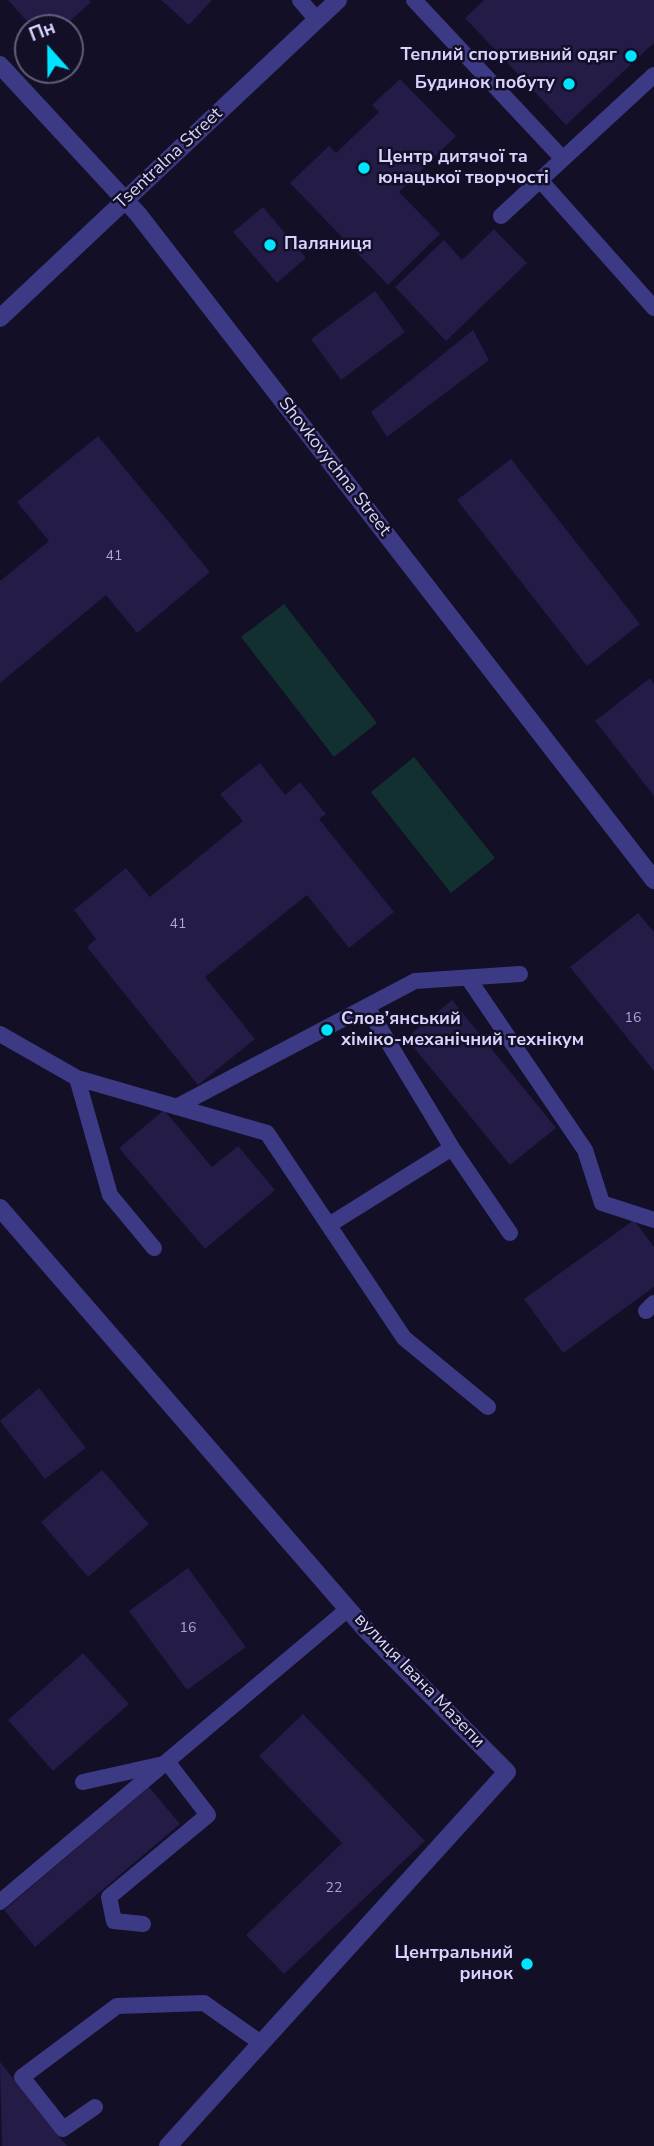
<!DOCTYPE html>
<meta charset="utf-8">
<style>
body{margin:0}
#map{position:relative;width:654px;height:2146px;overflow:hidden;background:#130f26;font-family:"Nunito Sans",sans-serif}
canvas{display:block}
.north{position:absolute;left:14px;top:14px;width:70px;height:70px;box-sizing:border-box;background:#130f26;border:2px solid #625e7d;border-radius:50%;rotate:339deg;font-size:19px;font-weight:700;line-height:28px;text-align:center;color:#d9d4ff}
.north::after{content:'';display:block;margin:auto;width:24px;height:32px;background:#00e5ff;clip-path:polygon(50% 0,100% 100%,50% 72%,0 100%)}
</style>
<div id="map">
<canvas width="654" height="2146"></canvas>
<div class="north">Пн</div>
</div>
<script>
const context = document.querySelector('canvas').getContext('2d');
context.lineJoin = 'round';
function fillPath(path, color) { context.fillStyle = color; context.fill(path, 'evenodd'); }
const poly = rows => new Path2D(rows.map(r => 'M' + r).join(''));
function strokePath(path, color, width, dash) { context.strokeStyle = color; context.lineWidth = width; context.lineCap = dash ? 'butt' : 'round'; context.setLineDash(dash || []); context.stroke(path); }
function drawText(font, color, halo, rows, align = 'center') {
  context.font = font + ' "Nunito Sans",sans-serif'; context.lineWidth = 5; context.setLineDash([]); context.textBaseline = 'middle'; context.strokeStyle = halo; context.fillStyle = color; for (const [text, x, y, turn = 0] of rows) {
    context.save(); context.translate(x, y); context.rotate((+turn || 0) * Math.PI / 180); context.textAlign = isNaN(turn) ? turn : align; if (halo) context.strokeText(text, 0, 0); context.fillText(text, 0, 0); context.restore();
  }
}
const green = poly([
 [284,604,377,723,334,757,241,637],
 [414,757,495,858,451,893,371,792]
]);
const building = poly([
 [8,0,89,0,91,2,62,28,33,28],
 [161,0,212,0,189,25],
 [484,0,654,0,654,43,566,125,465,18],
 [400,79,456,136,399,192,440,234,388,285,290,183,329,146,336,153,379,112,372,105],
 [263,207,306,258,277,283,233,232],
 [494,229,527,263,446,341,395,287,444,240,462,260],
 [375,291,405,332,341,380,311,339],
 [473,330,489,360,387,437,371,412],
 [98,436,210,572,137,633,106,595,0,683,0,581,49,541,17,502],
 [511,459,640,624,587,666,457,500],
 [650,678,654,684,654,796,595,721],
 [260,763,285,795,300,782,326,814,319,819,394,912,349,948,307,895,205,977,255,1039,198,1085,87,947,96,939,74,910,126,868,150,897,243,821,220,794],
 [638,913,654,932,654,1071,570,967],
 [452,1000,556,1128,510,1165,406,1038],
 [164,1110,212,1167,238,1146,275,1190,205,1249,119,1148],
 [634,1220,654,1247,654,1287,563,1353,524,1299],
 [39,1388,86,1448,45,1479,0,1421],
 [102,1470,149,1524,88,1577,41,1522],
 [188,1568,246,1647,187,1690,129,1611],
 [83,1653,129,1704,53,1771,8,1720],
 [303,1714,425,1841,284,1974,246,1935,342,1843,259,1756],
 [149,1787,180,1824,35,1947,4,1910],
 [0,2062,67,2146,2,2146]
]);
const service = poly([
 [300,0,317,20],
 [414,0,563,159],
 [540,180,654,308],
 [501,216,654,75],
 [468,978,585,1150,602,1203,654,1220],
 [0,1034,77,1078,110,1195,154,1248],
 [77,1078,267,1133,404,1338,488,1407],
 [176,1107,415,981,520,974],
 [452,1148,510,1233],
 [329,1225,452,1148,367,1007],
 [646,1311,654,1303],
 [83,1782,168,1763,208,1815,109,1897,114,1921,143,1924],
 [0,1902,348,1609],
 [95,2107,63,2129,22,2077,117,2006,204,2003,261,2043]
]);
const minor = poly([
 [0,65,138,214,654,880],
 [0,1208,367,1631,507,1772,168,2146]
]);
const tertiary = poly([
 [0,318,338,0]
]);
const markers = [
 [631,56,7,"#00e5ff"],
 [569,84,7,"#00e5ff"],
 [364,168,7,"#00e5ff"],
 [270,245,7,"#00e5ff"],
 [327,1030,7,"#00e5ff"],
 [527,1964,7,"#00e5ff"]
];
const numberNames = [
 ["41",114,557],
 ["41",178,925],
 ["16",633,1019],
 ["16",188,1629],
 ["22",334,1889]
];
const poiNames = [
 ["Теплий спортивний одяг",617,56],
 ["Будинок побуту",555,84],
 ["Центр дитячої та",378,158,"left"],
 ["юнацької творчості",378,179,"left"],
 ["Паляниця",284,245,"left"],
 ["Слов’янський",341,1020,"left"],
 ["хіміко-механічний технікум",341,1041,"left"],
 ["Центральний",513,1954],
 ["ринок",513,1975]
];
const streetNames = [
 ["Tsentralna Street",169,159,-43],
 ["Shovkovychna Street",334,467,52],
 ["вулиця Івана Мазепи",419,1681,46]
];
fillPath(green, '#12302f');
fillPath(building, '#241b47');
strokePath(service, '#3d3a85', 16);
strokePath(minor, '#3d3a85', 18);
strokePath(tertiary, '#3d3a85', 18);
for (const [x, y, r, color] of markers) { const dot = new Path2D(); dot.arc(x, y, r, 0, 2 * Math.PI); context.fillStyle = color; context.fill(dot); strokePath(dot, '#130f26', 2.5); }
drawText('14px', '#aca6d1', null, numberNames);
drawText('bold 18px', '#d9d4ff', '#130f26', poiNames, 'right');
drawText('18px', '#d9d4ff', '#130f26', streetNames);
</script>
